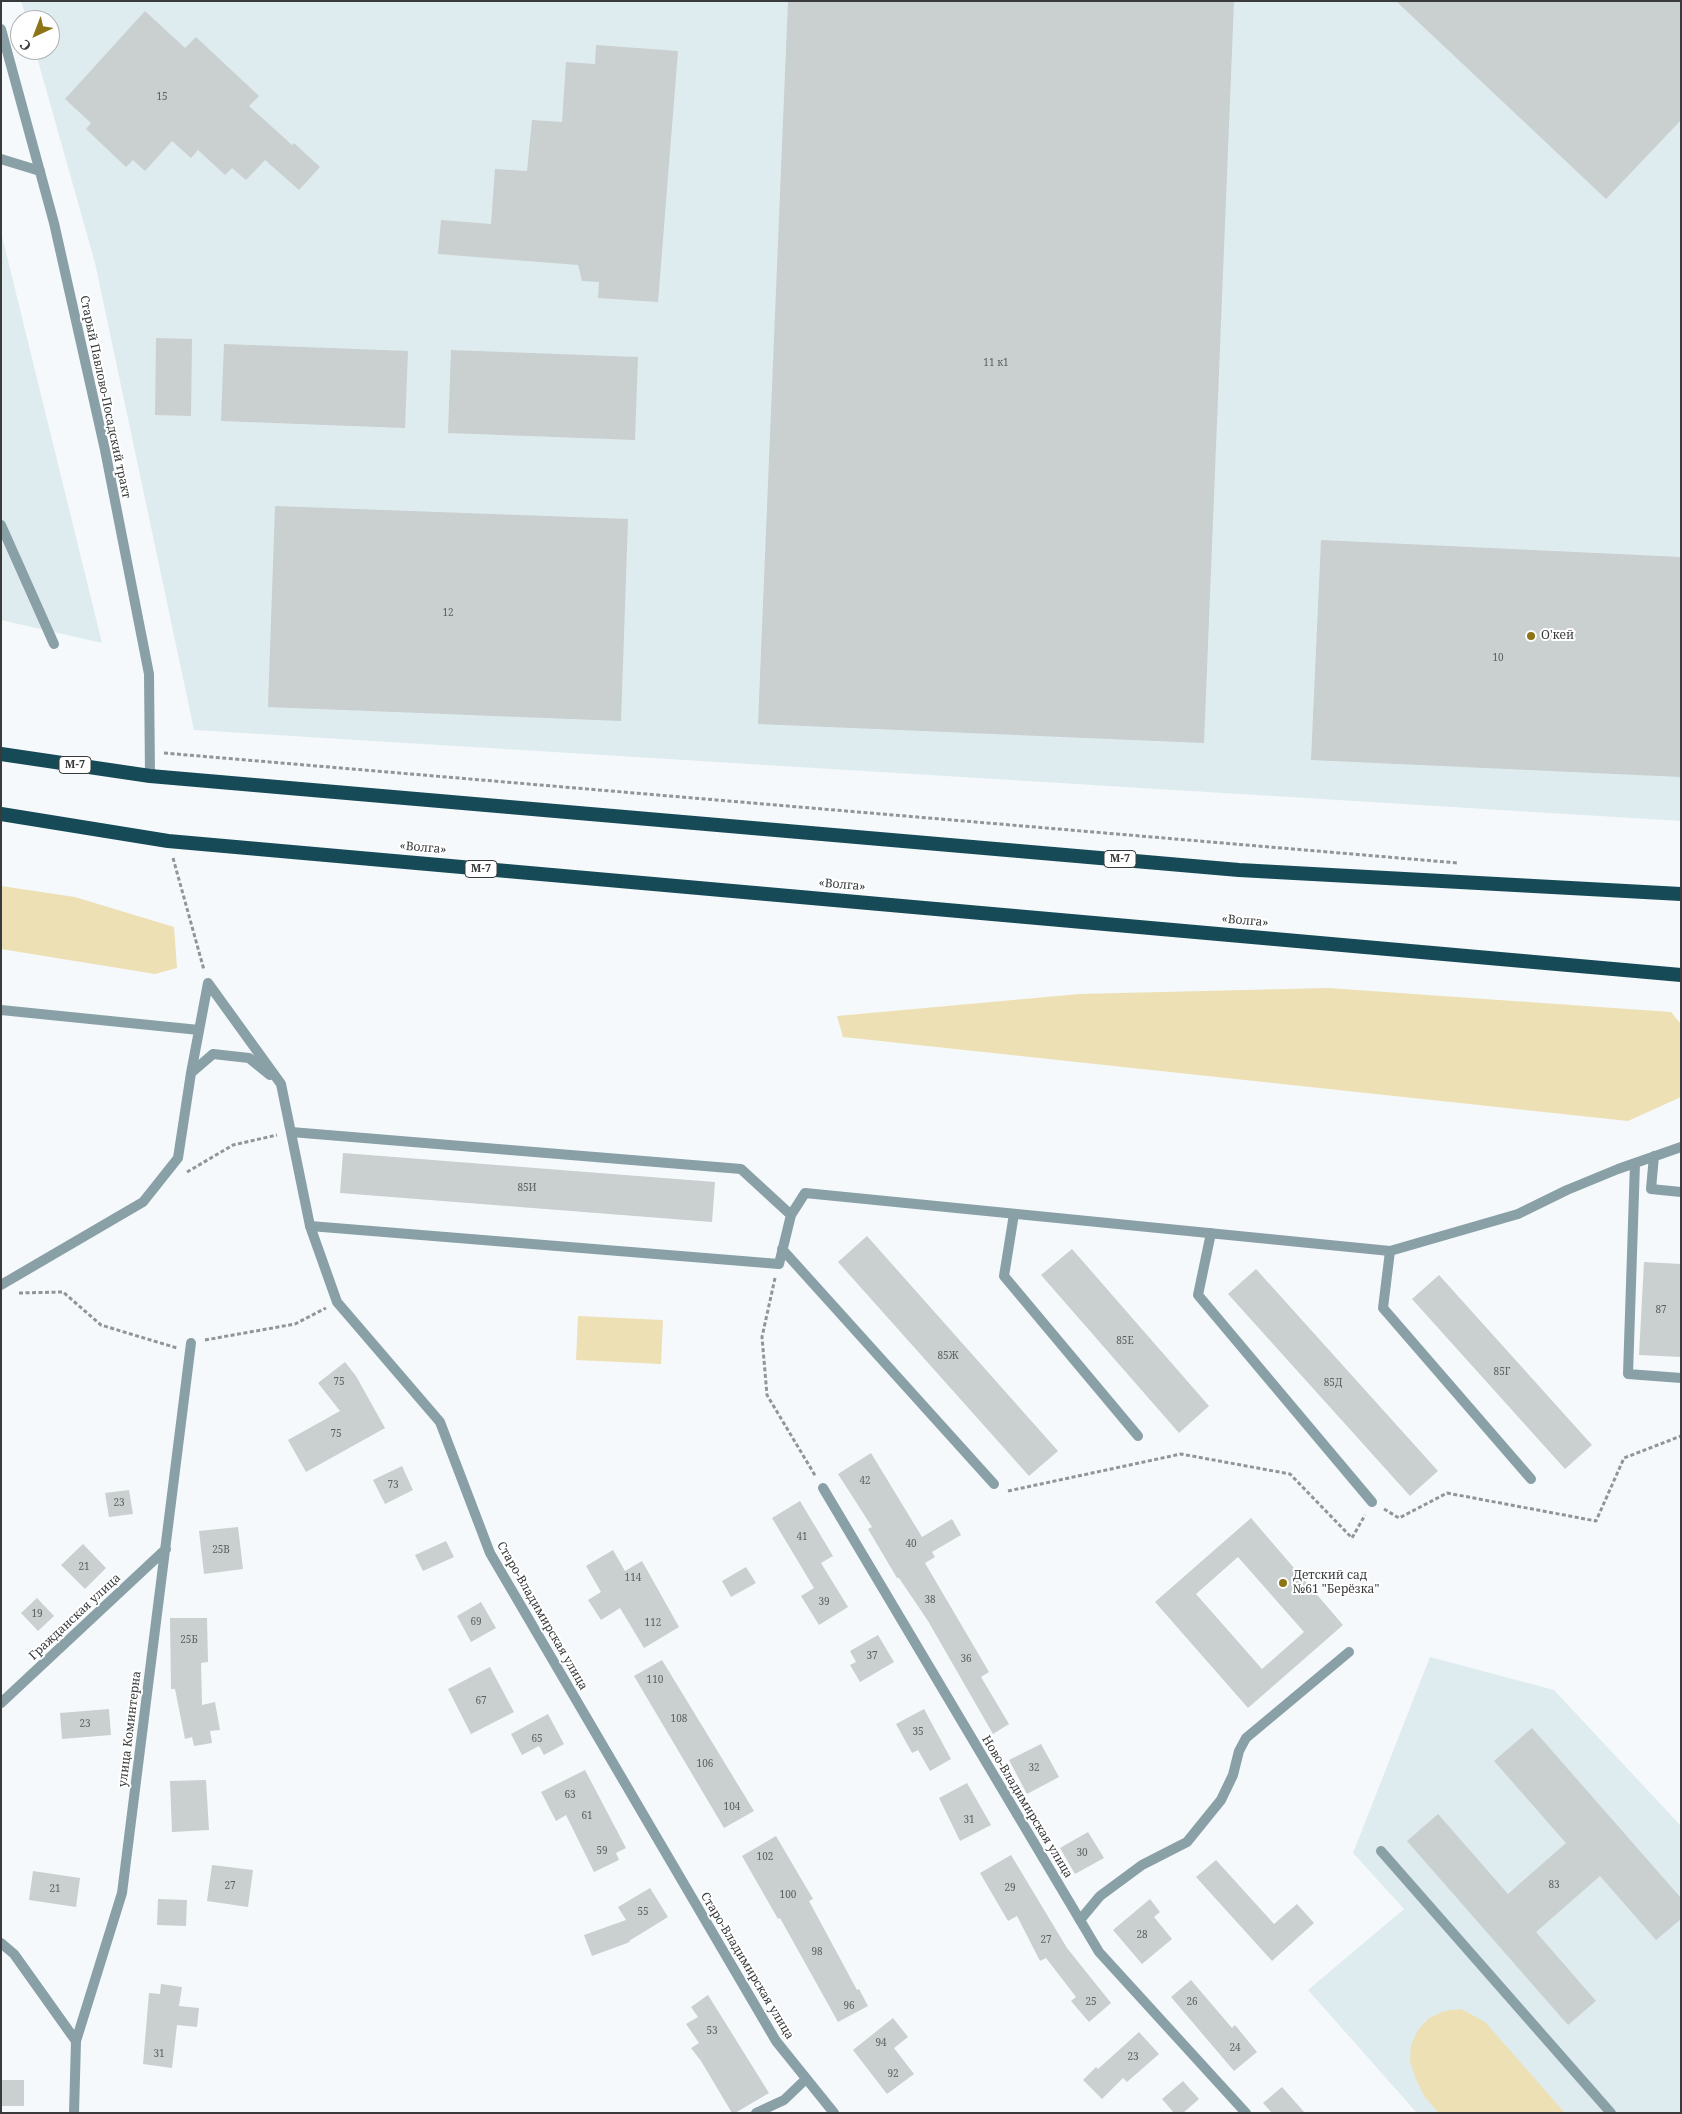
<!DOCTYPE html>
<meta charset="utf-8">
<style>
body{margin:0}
#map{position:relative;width:1682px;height:2114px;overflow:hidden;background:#f5f9fb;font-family:"Noto Serif",serif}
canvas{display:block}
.frame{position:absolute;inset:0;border:2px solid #383a3b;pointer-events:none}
.north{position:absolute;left:10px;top:10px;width:50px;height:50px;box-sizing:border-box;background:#fff;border:1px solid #afb0b1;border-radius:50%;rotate:223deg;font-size:14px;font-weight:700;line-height:20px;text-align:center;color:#383a3b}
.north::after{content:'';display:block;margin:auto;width:18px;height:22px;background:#8c7417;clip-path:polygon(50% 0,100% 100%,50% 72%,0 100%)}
</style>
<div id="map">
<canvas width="1682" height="2114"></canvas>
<div class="frame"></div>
<div class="north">С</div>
</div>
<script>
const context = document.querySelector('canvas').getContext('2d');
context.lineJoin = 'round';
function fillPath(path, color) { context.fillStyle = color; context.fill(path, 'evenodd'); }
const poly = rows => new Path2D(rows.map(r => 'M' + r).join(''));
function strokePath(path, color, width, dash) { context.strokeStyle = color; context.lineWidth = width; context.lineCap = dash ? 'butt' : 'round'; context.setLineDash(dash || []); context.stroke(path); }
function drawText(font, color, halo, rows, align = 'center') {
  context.font = font + ' "Noto Serif",serif'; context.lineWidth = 4; context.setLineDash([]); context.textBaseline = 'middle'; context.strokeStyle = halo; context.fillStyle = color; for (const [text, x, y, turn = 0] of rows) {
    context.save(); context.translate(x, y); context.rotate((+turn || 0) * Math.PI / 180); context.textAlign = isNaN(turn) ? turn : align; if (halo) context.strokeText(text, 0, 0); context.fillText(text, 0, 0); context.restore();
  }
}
const built = poly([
 [21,1,1681,1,1681,821,194,730,95,263,35,50,50,50,50,20,27,20],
 [1,232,102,643,1,620],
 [1430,1657,1554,1690,1681,1826,1681,2113,1417,2113,1308,1990,1404,1909,1353,1853]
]);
const green = poly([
 [1,886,75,897,174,927,177,968,155,974,1,949],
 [1328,988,1671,1012,1681,1024,1681,1097,1628,1121,843,1037,837,1016,1079,994],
 [578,1316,663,1320,661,1364,576,1360],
 [1461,2009,1485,2022,1565,2113,1439,2113,1424,2096,1415,2077,1410,2061,1411,2045,1418,2030,1429,2018,1444,2011]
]);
const building = poly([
 [788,1,1234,1,1204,743,758,724],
 [1396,1,1681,1,1681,120,1606,199],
 [145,11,185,48,196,37,259,96,249,106,292,145,294,143,320,167,299,190,265,160,246,180,232,168,225,175,198,150,191,158,172,141,145,171,133,160,126,167,86,129,91,123,65,99],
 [596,45,678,51,658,302,598,298,599,282,582,281,578,265,438,254,441,220,491,224,495,169,527,171,532,120,562,122,566,62,595,64],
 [156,338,192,339,191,416,155,415],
 [224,344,408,351,405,428,221,421],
 [451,350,638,357,635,440,448,433],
 [275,506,628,519,621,721,268,707],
 [1321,540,1681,557,1681,777,1311,760],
 [343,1153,715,1182,712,1222,340,1193],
 [867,1236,1058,1451,1029,1476,838,1262],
 [1072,1249,1209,1406,1179,1433,1041,1275],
 [1644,1262,1681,1264,1681,1357,1639,1355],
 [1256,1269,1438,1471,1410,1496,1228,1294],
 [1439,1275,1592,1445,1565,1469,1412,1299],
 [345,1362,356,1376,385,1428,306,1472,288,1440,340,1411,318,1383],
 [871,1453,922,1537,952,1519,961,1535,932,1552,935,1557,925,1563,989,1672,981,1677,1009,1724,993,1734,928,1621,899,1578,897,1578,868,1529,872,1527,838,1474],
 [402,1466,413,1490,385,1504,373,1480],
 [129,1490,133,1514,109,1517,105,1493],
 [800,1501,833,1556,821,1563,848,1607,819,1625,801,1596,814,1588,772,1518],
 [1251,1518,1343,1625,1248,1708,1155,1602],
 [1238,1557,1304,1632,1262,1669,1196,1594],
 [238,1527,243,1569,204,1574,199,1531],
 [446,1541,454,1557,423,1571,415,1555],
 [83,1544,106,1568,85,1589,61,1565],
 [613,1550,625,1571,642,1561,679,1627,644,1648,620,1608,601,1620,588,1600,601,1592,586,1566],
 [746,1567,756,1583,731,1597,722,1581],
 [37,1598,54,1616,38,1631,21,1613],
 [481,1602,496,1628,471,1642,457,1616],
 [170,1618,207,1618,208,1662,201,1663,202,1705,215,1702,220,1730,210,1731,212,1743,194,1746,192,1737,185,1739,175,1689,171,1689],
 [878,1635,894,1662,860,1682,850,1665,856,1662,850,1651],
 [662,1660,754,1811,724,1828,634,1676],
 [490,1667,514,1712,471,1734,448,1689],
 [109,1709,111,1735,62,1739,60,1713],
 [924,1709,951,1759,930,1771,918,1750,912,1753,896,1724],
 [548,1714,564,1744,544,1755,539,1746,522,1755,511,1734],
 [1532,1728,1681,1898,1681,1919,1656,1940,1600,1876,1536,1932,1596,2001,1568,2025,1407,1841,1438,1814,1508,1894,1566,1843,1494,1761],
 [1041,1744,1059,1777,1027,1794,1009,1760],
 [585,1770,626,1848,616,1853,619,1860,594,1872,566,1815,556,1821,541,1792],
 [206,1780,209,1830,172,1832,170,1781],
 [967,1783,991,1825,960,1841,939,1798],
 [1088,1832,1104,1858,1075,1874,1060,1848],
 [776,1836,813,1899,809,1901,857,1990,859,1989,868,2006,838,2022,780,1918,778,1919,742,1856],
 [1011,1855,1067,1948,1111,2003,1089,2022,1071,2001,1076,1997,1046,1958,1040,1961,1017,1916,1008,1921,980,1873],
 [1216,1860,1274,1924,1297,1904,1314,1923,1272,1961,1196,1877],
 [212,1865,253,1870,248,1907,207,1901],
 [33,1871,80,1878,76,1907,29,1900],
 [650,1888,668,1917,629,1941,630,1942,592,1956,584,1935,626,1920,618,1907],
 [158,1899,187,1900,186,1926,157,1925],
 [1150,1899,1160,1912,1154,1917,1172,1939,1142,1964,1113,1930],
 [1191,1980,1232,2028,1235,2025,1257,2052,1234,2071,1171,1997],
 [161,1984,182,1987,179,2006,199,2008,197,2027,177,2025,172,2068,143,2064,149,1993,160,1994],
 [708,1995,769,2093,735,2113,732,2113,701,2061,691,2048,699,2043,686,2024,698,2017,691,2007],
 [893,2018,908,2037,894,2048,914,2074,887,2094,853,2050],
 [1139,2032,1159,2054,1127,2082,1123,2078,1102,2099,1083,2080,1096,2067,1098,2069],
 [1,2080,24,2080,24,2106,1,2106],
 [1183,2081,1199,2099,1183,2113,1174,2113,1162,2099],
 [1282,2087,1305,2113,1272,2113,1263,2103]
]);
const path = poly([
 [164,753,1458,863],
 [173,858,204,970],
 [187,1172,233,1145,277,1135],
 [775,1278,762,1337,767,1395,816,1477],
 [19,1293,63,1292,101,1325,177,1348],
 [205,1340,295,1324,326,1308],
 [1008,1491,1181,1454,1290,1474,1352,1538,1365,1515],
 [1384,1509,1399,1518,1447,1493,1596,1521,1624,1458,1681,1436]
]);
const service = poly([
 [1,159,40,171],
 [1,525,54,644],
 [291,1132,741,1169,791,1215],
 [1654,1156,1651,1189,1681,1192],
 [1635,1163,1628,1374,1681,1378],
 [1014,1214,1004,1276,1138,1436],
 [310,1226,779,1264,791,1215,805,1193,1390,1251,1518,1214,1567,1190,1618,1169,1681,1147],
 [1211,1233,1198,1295,1372,1502],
 [782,1249,994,1484],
 [1390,1251,1383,1308,1531,1479],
 [1381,1851,1611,2113],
 [1080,1920,1100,1896,1142,1865,1187,1842,1221,1800,1233,1775,1239,1751,1246,1738,1349,1652],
 [1,1943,14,1954,76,2041]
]);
const minor = poly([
 [1,29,54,223,105,450,149,674,150,776],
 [208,983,281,1084,310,1226,337,1302,440,1422,490,1553,776,2041,834,2113],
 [1,1010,199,1030],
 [191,1073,213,1054,249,1058,270,1075],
 [1,1285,143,1202,178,1158,191,1073,208,983],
 [823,1488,1099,1952,1246,2113],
 [1,1703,166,1549],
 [74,2113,76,2041,122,1893,191,1343],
 [756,2113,784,2100,806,2079]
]);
const trunk = poly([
 [1,754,150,776,1239,870,1681,894],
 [1,814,168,841,1681,975]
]);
const markers = [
 [1531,636,5,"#8c7417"],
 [1283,1583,5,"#8c7417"]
];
const numberNames = [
 ["15",162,97],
 ["11 к1",996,363],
 ["12",448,613],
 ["10",1498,658],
 ["85И",527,1188],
 ["87",1661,1310],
 ["85Е",1125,1341],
 ["85Ж",948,1356],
 ["85Г",1502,1372],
 ["75",339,1382],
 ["85Д",1333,1383],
 ["75",336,1434],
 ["42",865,1481],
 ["73",393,1485],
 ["23",119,1503],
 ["41",802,1537],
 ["40",911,1544],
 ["25В",221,1550],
 ["21",84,1567],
 ["114",633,1578],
 ["38",930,1600],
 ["39",824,1602],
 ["19",37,1614],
 ["69",476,1622],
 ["112",653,1623],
 ["25Б",189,1640],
 ["37",872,1656],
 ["36",966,1659],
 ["110",655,1680],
 ["67",481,1701],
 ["108",679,1719],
 ["23",85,1724],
 ["35",918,1732],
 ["65",537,1739],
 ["106",705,1764],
 ["32",1034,1768],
 ["63",570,1795],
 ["104",732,1807],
 ["61",587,1816],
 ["31",969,1820],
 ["59",602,1851],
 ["30",1082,1853],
 ["102",765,1857],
 ["83",1554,1885],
 ["27",230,1886],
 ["29",1010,1888],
 ["21",55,1889],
 ["100",788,1895],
 ["55",643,1912],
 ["28",1142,1935],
 ["27",1046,1940],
 ["98",817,1952],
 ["25",1091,2002],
 ["26",1192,2002],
 ["96",849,2006],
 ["53",712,2031],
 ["94",881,2043],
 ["24",1235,2048],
 ["31",159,2054],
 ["23",1133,2057],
 ["92",893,2074]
];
const shields = [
 [75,765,32],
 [1120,859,32],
 [481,869,32]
];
const shieldNames = [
 ["М-7",75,765],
 ["М-7",1120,859],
 ["М-7",481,869]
];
const streetNames = [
 ["Старый Павлово-Посадский тракт",105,397,78],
 ["«Волга»",423,848,5],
 ["«Волга»",842,885,5],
 ["«Волга»",1245,921,5],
 ["Старо-Владимирская улица",542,1616,60],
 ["Гражданская улица",75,1617,-43],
 ["улица Коминтерна",130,1729,-83],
 ["Ново-Владимирская улица",1027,1807,59],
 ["Старо-Владимирская улица",747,1966,59]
];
const poiNames = [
 ["О'кей",1541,636],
 ["Детский сад",1293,1576],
 ["№61 \"Берёзка\"",1293,1590]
];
fillPath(built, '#dfecef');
fillPath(green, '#ede0b5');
fillPath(building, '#cacfd0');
strokePath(path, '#929596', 3, [4, 2.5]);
strokePath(service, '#89a0a7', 10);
strokePath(minor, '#89a0a7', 10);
strokePath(trunk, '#164a57', 14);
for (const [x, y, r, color] of markers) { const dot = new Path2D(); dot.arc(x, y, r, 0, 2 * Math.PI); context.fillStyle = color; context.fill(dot); strokePath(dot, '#fff', 2); }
drawText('10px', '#5c5f60', null, numberNames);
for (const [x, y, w] of shields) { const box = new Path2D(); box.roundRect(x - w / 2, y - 8.5, w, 17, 4); context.fillStyle = '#fff'; context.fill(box); strokePath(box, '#383a3b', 1); }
drawText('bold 11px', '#383a3b', null, shieldNames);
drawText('12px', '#383a3b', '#fff', streetNames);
drawText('12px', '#383a3b', '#fff', poiNames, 'left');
</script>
